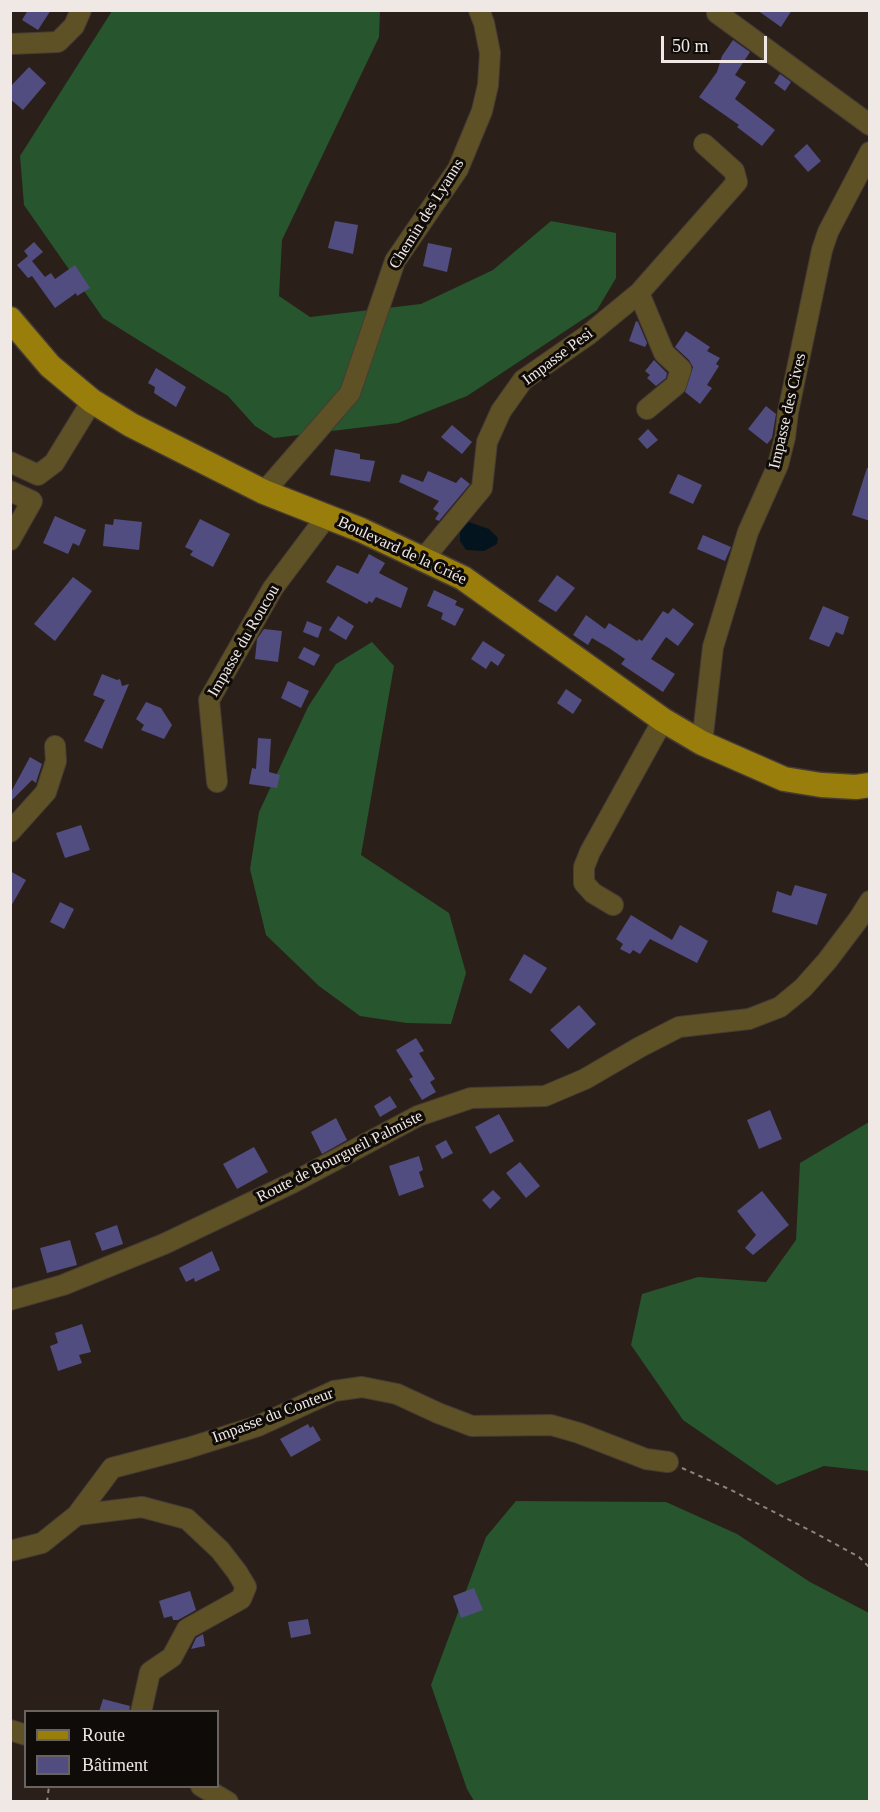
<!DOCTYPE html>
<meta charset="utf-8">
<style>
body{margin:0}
#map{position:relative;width:880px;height:1812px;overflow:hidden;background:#2b2019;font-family:Georgia,serif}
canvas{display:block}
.frame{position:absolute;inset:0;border:12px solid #f0e8e4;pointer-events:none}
.legend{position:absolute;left:24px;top:1710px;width:195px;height:78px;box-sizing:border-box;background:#0f0b08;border:2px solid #696360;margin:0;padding:8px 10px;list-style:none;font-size:18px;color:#f0e8e4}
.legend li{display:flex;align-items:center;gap:12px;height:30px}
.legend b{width:30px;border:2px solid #696360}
.scale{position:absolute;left:661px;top:36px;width:106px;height:27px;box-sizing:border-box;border:3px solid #f0e8e4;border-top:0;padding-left:8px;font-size:18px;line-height:21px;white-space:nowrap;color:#f0e8e4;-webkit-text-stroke:4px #0f0b08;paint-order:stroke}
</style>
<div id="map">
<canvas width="880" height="1812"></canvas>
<div class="frame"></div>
<ul class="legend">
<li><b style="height:8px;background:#997e0b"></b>Route</li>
<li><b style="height:16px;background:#514d80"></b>Bâtiment</li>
</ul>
<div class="scale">50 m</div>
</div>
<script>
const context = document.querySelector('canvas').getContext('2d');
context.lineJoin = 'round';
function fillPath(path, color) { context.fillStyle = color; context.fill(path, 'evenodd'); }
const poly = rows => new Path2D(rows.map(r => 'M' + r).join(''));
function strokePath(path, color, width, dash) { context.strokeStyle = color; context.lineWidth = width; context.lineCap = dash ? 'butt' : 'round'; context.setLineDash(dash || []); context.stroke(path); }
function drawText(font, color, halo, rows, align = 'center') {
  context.font = font + ' Georgia,serif'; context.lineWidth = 6; context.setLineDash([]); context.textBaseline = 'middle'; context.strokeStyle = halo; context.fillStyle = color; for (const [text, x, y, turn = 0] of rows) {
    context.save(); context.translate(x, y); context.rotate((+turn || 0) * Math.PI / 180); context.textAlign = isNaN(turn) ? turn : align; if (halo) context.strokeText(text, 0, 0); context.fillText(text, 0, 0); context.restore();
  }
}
const forest = poly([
 [112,11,380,11,379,37,282,240,279,296,310,317,421,304,493,270,551,221,616,233,616,278,597,310,467,396,398,423,274,438,255,426,228,396,103,318,24,205,20,156],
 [372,642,394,666,361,855,449,913,466,973,451,1024,407,1023,360,1016,319,986,266,935,250,869,259,812,308,707,336,664],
 [869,1122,869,1471,824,1466,777,1485,683,1420,631,1345,642,1294,698,1277,766,1282,796,1240,800,1163],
 [516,1501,666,1502,737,1534,810,1582,869,1613,869,1801,474,1801,467,1789,431,1685,486,1537]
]);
const water = poly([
 [469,522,489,529,498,538,497,544,484,551,466,550,460,541,460,533,463,525]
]);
const building = poly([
 [28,10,51,10,38,30,22,20],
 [757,10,792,10,781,27],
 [733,40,750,52,735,75,746,82,735,99,775,130,762,146,737,127,739,125,699,97,717,72,722,56],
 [29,67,46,83,23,110,10,99,10,87],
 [780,74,791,82,785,91,774,83],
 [807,144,821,161,808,172,794,156],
 [335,221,358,225,353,254,328,248],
 [34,242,43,252,32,261,45,277,51,273,55,279,75,265,90,288,77,296,76,293,55,308,32,276,28,278,17,265,28,256,24,251],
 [428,243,452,248,447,272,423,266],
 [636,321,638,322,647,343,645,347,629,341],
 [686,331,710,347,707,351,720,358,716,364,719,366,707,385,712,388,700,404,685,392,693,367,689,360,675,347],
 [654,360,667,373,666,378,656,386,647,378,650,375,645,371],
 [156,368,186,387,176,407,154,393,155,387,148,383],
 [766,406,776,414,772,438,767,444,748,429],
 [452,425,472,442,462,454,441,437],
 [648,429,658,440,647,449,638,439],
 [335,449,360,454,360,459,375,461,370,482,330,475],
 [867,468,870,468,870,521,852,515],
 [428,471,456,483,461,477,470,484,439,521,435,519,439,513,433,509,439,501,399,482,402,474,423,482],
 [678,474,702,485,693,504,669,493],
 [55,516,86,530,79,546,73,543,68,554,43,543],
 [114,519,142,522,139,550,103,546,105,524,113,525],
 [200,519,230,534,213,567,190,555,193,551,185,547],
 [703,535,731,547,725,561,697,549],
 [369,554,385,563,379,573,408,588,401,608,376,597,372,603,369,601,367,604,326,582,337,565,358,574],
 [557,575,575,588,556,612,538,601],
 [73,577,92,591,55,641,34,624],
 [434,590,457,601,455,605,464,609,455,626,441,619,443,613,427,606],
 [823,606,849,617,843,635,836,632,829,647,809,639],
 [673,608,694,624,678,646,666,637,651,659,675,674,663,692,621,664,625,659,609,648,592,638,588,645,573,635,586,615,605,629,609,623,637,641,639,639,642,641,663,611,668,614],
 [338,616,354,626,346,640,329,630],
 [307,621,322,627,318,638,303,632],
 [264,629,282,631,278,662,255,659,257,639],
 [483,641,505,655,498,666,491,661,486,669,471,659],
 [304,647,320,655,314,666,298,658],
 [102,674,117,680,120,679,122,686,129,684,102,749,84,741,105,700,93,695],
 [288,681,309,691,301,708,281,698],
 [566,689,582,700,573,714,557,703],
 [146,702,161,708,172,725,164,739,141,730,144,725,136,719],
 [258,738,271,739,269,772,280,775,277,788,249,784,252,768,256,769],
 [30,757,42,764,37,779,36,783,32,780,10,802,10,794],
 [81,825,90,850,65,858,56,833],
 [10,871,26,880,10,908],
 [795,885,827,894,817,925,772,912,777,891,791,896],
 [60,902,74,909,64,929,50,922],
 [631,915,672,940,680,925,708,941,697,963,650,939,640,954,633,950,630,954,620,949,623,944,616,939],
 [524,954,547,968,531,994,509,980],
 [579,1005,596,1024,568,1049,550,1030],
 [416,1038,424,1051,419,1053,435,1079,430,1082,436,1092,422,1100,409,1079,413,1077,396,1050],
 [390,1096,397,1107,380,1117,374,1106],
 [770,1110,782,1139,759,1149,747,1120],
 [499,1114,514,1141,490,1154,475,1127],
 [336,1118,347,1140,322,1154,311,1132],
 [446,1140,453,1153,442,1159,435,1146],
 [254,1147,268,1172,237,1189,223,1164],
 [419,1156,423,1170,419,1172,424,1187,399,1196,389,1166],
 [520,1162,540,1186,526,1198,506,1173],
 [493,1190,501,1198,490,1209,482,1200],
 [762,1191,789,1225,753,1255,745,1248,756,1235,737,1211],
 [117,1225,123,1244,102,1251,95,1233],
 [70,1240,77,1265,47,1273,40,1248],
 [212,1251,220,1270,195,1282,194,1278,186,1282,179,1268],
 [82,1324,91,1352,79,1355,82,1363,58,1371,50,1346,58,1343,55,1333],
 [308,1424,310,1428,313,1426,321,1440,291,1457,280,1439],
 [474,1588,483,1610,461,1618,453,1596],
 [190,1591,196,1610,178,1620,173,1620,172,1616,164,1618,159,1601],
 [308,1619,311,1634,291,1638,288,1622],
 [203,1634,205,1646,191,1649,196,1638],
 [103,1699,130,1706,129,1712,99,1712]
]);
const path = poly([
 [682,1468,731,1490,817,1534,859,1557,870,1568],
 [47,1802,49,1786]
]);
const minor = poly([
 [717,13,870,125],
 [10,44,58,42,74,26,81,10],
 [639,293,664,353,681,369,676,385,647,409],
 [10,462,38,475,54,463,92,401],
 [10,491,32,501,10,540],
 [264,492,350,393,395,261,458,169,482,111,488,85,490,53,484,23,479,10],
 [424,558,482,488,487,442,501,411,523,380,588,335,639,293,737,182,734,171,704,144],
 [702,743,713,647,748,532,778,465,785,437,788,412,822,250,828,232,870,152],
 [217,782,209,700,273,588,327,516],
 [10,832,46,792,56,761,55,746],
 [613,905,593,893,584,883,584,867,590,852,663,720],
 [10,1300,63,1285,164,1244,292,1183,418,1116,471,1098,545,1096,585,1079,640,1047,679,1027,749,1019,780,1007,803,988,827,961,858,920,870,901],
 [77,1515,142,1507,187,1519,220,1550,237,1572,246,1587,241,1599,187,1629,172,1657,150,1672,141,1712],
 [10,1551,42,1543,77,1515,112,1468,188,1448,258,1426,334,1391,362,1387,397,1394,438,1413,472,1426,551,1425,579,1433,646,1459,668,1462],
 [10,1730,26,1735],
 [201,1786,228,1802]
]);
const major = poly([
 [10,319,50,366,92,401,131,425,264,492,361,530,463,578,663,720,702,743,784,779,821,785,856,787,870,785]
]);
const streetNames = [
 ["Chemin des Lyanns",427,214,-58],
 ["Impasse Pesi",558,357,-37],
 ["Impasse des Cives",788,411,-77],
 ["Boulevard de la Criée",402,551,25],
 ["Impasse du Roucou",244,641,-60],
 ["Route de Bourgueil Palmiste",340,1157,-27],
 ["Impasse du Conteur",273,1416,-21]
];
fillPath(forest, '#26552e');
fillPath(water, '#03141f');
fillPath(building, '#514d80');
strokePath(minor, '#473c35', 22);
strokePath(major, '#473c35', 27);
strokePath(path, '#8e847f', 2, [4.5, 4.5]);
strokePath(minor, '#5e5125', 20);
strokePath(major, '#997e0b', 24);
drawText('16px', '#f0e8e4', '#0f0b08', streetNames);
</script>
